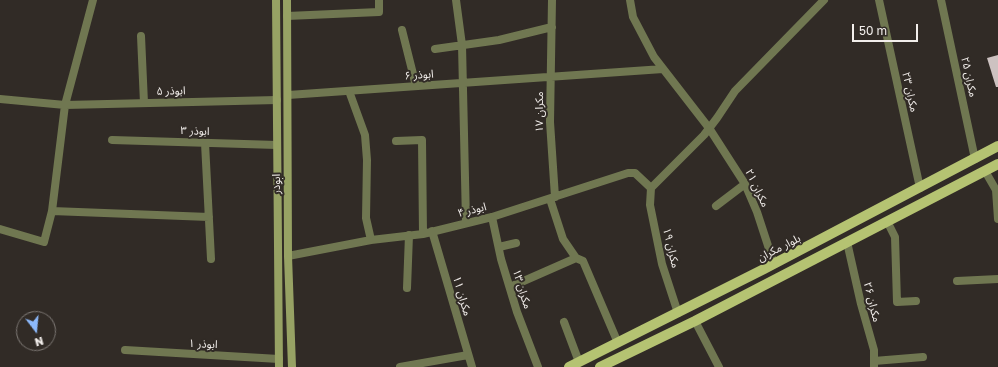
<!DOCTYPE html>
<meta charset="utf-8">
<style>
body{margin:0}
#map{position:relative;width:998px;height:367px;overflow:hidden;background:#312b26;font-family:"Golos Text",sans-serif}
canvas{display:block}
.north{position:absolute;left:16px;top:311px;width:40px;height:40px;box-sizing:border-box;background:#312b26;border:1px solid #7e7975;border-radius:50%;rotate:164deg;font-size:11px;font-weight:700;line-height:16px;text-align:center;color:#f2eeeb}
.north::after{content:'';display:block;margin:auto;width:14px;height:18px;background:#8cb9fc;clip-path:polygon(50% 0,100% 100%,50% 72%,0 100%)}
.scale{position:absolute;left:852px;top:24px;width:66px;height:18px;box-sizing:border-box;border:2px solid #f2eeeb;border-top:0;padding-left:5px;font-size:12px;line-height:14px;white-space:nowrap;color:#f2eeeb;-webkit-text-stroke:3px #312b26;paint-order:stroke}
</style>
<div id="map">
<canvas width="998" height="367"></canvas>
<div class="north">N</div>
<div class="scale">50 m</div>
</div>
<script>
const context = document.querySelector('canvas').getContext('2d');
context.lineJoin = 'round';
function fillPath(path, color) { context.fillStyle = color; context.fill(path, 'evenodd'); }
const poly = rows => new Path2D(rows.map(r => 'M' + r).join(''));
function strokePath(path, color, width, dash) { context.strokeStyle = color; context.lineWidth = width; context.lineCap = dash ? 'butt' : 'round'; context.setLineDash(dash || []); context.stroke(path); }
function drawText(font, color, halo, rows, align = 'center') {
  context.font = font + ' "Golos Text","Noto Sans Arabic",sans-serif'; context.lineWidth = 4; context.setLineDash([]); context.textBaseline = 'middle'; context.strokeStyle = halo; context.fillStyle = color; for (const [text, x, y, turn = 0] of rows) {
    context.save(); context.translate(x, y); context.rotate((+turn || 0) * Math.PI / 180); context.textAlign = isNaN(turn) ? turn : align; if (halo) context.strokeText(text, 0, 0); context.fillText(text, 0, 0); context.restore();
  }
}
const building = poly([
 [998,55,998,87,996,87,987,58]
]);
const street = poly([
 [456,0,462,45,466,222],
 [552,0,550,122,555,197],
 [630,0,633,17,654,57,709,128,745,184,757,212,774,264],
 [879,0,920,188],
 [941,0,975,159],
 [287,16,379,12,379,0],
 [402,30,416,86],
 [141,36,144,103],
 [435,49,499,40,552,27],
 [349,91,365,135,367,160,366,218,371,240],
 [288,95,663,69],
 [0,99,65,105,277,100],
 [112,140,277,145],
 [396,141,422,140,423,234],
 [205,143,211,259],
 [985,171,996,190,998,219],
 [651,188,704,135,717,118,735,91,824,0],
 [651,188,650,205,662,264,678,313],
 [550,199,563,239,576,258,583,261,618,343],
 [716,206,745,184],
 [52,211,209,217],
 [492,217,501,259,517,312,538,367],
 [887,221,895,237,897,302,916,301],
 [0,229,44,242,52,211,65,105,93,0],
 [432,231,472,367],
 [847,242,861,304,874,350,874,367],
 [499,247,516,243],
 [288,256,371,240,423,234,492,217,628,173,635,173,651,188],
 [957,281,998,279],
 [510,287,576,258],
 [407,288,409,235],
 [695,321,719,367],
 [564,322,579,362],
 [125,350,279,359],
 [874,361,923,357],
 [400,367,468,355]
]);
const secondary = poly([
 [276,0,279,367],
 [287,0,288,256,292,367]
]);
const primary = poly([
 [569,367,764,269,998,146],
 [600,367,695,321,998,164]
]);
const streetNames = [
 ["ابوذر ۶",419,75,-4],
 ["مکران ۲۵",969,77,78],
 ["ابوذر ۵",171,91,-1],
 ["مکران ۲۳",910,92,78],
 ["مکران ۱۷",540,112,-90],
 ["ابوذر ۳",195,131,2],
 ["ابوذر",277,184,-90],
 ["مکران ۲۱",757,188,64],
 ["ابوذر ۴",472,210,-14],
 ["مکران ۱۹",671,248,77],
 ["بلوار مکران",779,248,-27],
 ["مکران ۱۳",522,289,73],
 ["مکران ۱۱",462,296,74],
 ["مکران ۲۶",872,302,76],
 ["ابوذر ۱",203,344,3]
];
fillPath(building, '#cdc2c1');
strokePath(street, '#707751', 8);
strokePath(secondary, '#97a264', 8);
strokePath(primary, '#b5c372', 10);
drawText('11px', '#f2eeeb', '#312b26', streetNames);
</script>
